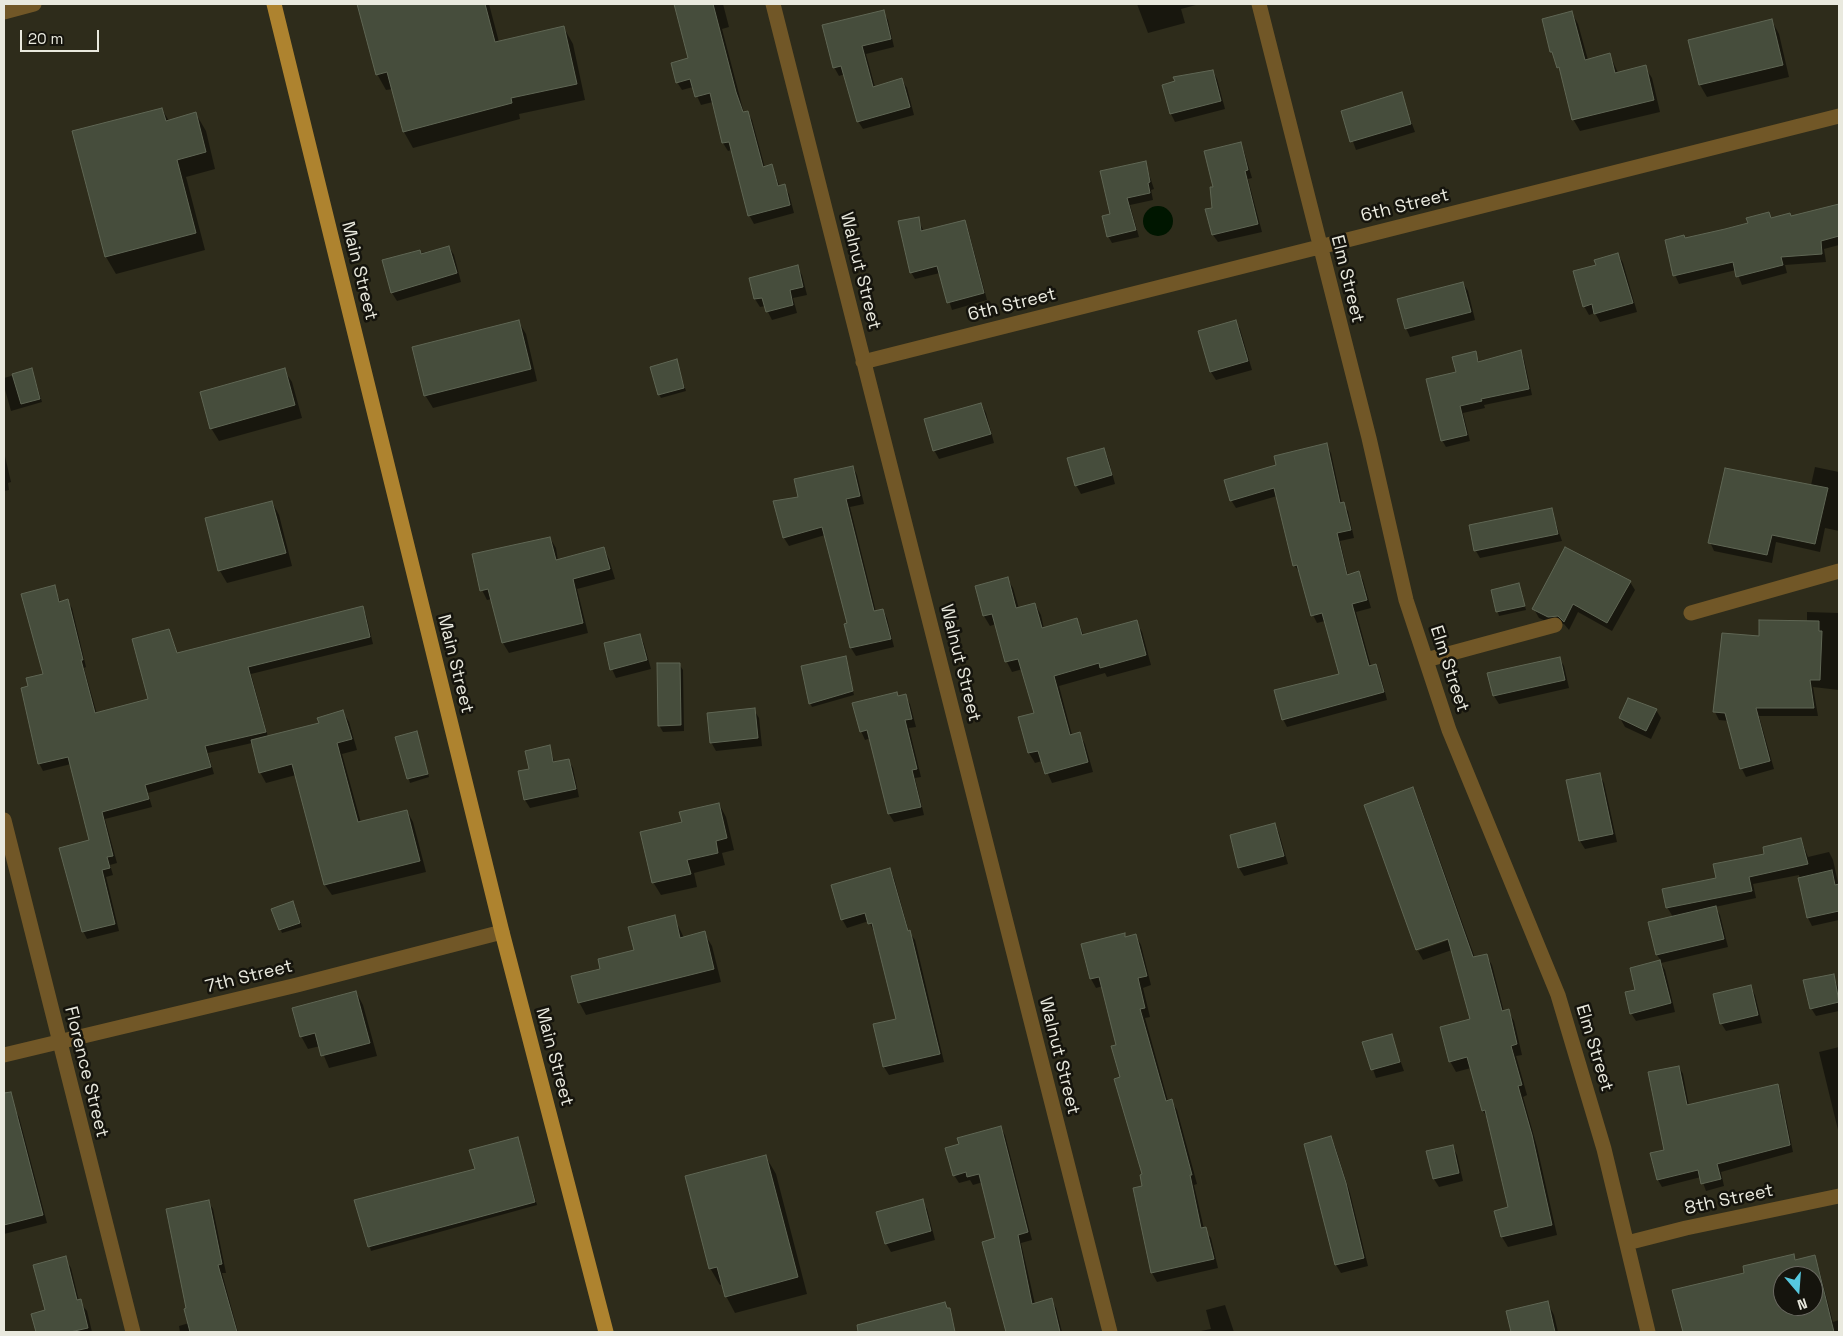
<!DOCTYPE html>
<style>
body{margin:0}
#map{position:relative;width:1843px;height:1336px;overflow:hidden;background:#2e2c1b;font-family:"Space Grotesk",sans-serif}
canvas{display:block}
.frame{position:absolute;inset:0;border:5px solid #e9e9de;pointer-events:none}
.north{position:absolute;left:1773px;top:1266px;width:50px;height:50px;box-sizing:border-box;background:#15140d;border:1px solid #6a6961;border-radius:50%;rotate:162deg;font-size:14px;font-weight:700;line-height:20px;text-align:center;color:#e9e9de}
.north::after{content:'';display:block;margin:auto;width:18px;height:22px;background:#56c9e0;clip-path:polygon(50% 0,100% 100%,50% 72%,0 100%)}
.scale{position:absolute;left:20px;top:30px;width:79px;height:22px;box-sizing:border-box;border:2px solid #e9e9de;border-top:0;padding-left:6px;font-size:15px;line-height:18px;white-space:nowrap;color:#e9e9de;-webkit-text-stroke:4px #15140d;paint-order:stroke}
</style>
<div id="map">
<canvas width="1843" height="1336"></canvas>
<div class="frame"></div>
<div class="north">N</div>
<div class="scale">20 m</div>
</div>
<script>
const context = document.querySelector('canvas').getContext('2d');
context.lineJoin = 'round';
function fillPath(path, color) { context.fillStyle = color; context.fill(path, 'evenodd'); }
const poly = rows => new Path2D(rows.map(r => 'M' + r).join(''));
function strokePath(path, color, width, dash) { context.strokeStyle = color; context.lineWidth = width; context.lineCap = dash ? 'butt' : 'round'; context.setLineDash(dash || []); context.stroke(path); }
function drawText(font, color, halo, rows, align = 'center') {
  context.font = font + ' "Space Grotesk",sans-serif'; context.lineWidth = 5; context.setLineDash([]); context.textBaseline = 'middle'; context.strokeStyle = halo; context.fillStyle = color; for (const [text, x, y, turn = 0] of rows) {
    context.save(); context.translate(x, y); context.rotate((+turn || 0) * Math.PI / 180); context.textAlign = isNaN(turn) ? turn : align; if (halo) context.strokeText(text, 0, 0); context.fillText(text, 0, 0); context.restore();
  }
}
const water = poly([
 '1143 221a15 15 0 1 1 30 0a15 15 0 1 1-30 0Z'
]);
const shadow = poly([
 [358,4,489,4,499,42,564,28,573,44,585,100,519,114,520,119,413,148,404,132,393,89,386,90,377,74],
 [675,4,723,4,729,27,722,29,744,113,747,112,752,120,765,168,772,166,780,187,784,186,789,194,794,213,754,224,749,215,732,150,728,151,723,143,713,102,701,105,693,87,682,90,677,82,689,59],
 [1137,4,1196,4,1196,5,1181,9,1185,23,1148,33],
 [883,11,888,20,894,47,866,54,875,87,902,80,907,88,914,115,863,129,858,121,845,74,839,76,834,67],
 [1572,13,1578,24,1588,60,1610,55,1618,73,1645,67,1652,78,1660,112,1580,131,1573,119,1562,74,1552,52],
 [1772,21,1779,34,1789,77,1707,97,1700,85],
 [1213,71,1217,79,1225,109,1175,122,1171,114],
 [1401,94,1415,132,1356,150,1342,111],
 [162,109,169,121,196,114,206,131,215,169,186,177,205,250,116,274,106,257],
 [1240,143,1244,151,1252,178,1248,179,1262,232,1218,242,1213,235,1214,188],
 [1145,162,1154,189,1151,190,1153,200,1130,205,1139,237,1112,243,1108,236,1111,215],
 [1839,205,1839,245,1824,249,1826,262,1785,265,1787,273,1742,285,1736,270,1679,284,1675,275,1686,240,1749,224,1769,213,1772,219,1791,218],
 [918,219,924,232,964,221,968,229,987,300,952,310,940,273,915,279,911,272],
 [449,247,454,255,461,282,397,301,392,293,383,261],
 [1618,254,1623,263,1637,312,1600,322,1595,313,1589,315,1584,306,1597,266],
 [797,267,802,275,807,295,793,298,797,313,772,320,765,306,760,307,755,299],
 [1463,283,1468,291,1475,320,1410,337,1406,328],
 [518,321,526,334,537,381,433,408,425,395],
 [1235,321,1240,329,1252,370,1216,380,1211,372,1200,331],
 [1521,352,1524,359,1532,395,1484,405,1485,408,1463,413,1470,441,1446,447,1442,440,1457,373,1475,353,1480,363],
 [676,361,686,391,661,398,659,394],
 [32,370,42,402,11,411,4,386,4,378],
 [284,370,292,382,302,418,219,441,211,428],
 [981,404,986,413,994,443,939,459,934,450],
 [1326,445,1331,453,1342,504,1348,511,1354,538,1340,541,1348,575,1358,572,1363,580,1371,608,1356,612,1371,666,1376,665,1380,673,1387,700,1287,727,1283,719,1340,675,1325,621,1317,623,1313,615,1300,573,1294,565,1277,496,1236,508,1231,500,1277,466],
 [1104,450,1108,458,1115,484,1081,494,1076,485],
 [4,452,11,482,8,483,9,490,4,491],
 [853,467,857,475,864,504,850,507,876,612,883,610,887,618,894,647,856,656,851,648,848,624,825,535,789,546,784,538,799,498],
 [1815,467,1839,472,1839,531,1825,528,1820,552,1776,542,1772,563,1714,551,1710,542,1811,485],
 [272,502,279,515,292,566,227,583,220,571,206,519],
 [1551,509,1562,541,1480,558,1476,551,1471,526],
 [550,538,556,548,558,561,604,549,609,559,615,579,577,589,588,633,509,653,503,643,492,599,487,600,482,590],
 [1007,578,1013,588,1019,609,1035,604,1041,615,1044,629,1077,619,1084,636,1136,622,1142,632,1151,665,1107,677,1105,673,1059,686,1072,735,1079,733,1085,744,1093,772,1052,783,1042,761,1035,763,1029,753,1020,718,1035,714,1023,669,1012,672,1007,662,996,624,990,626,984,616,976,587],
 [1630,582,1635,590,1612,631,1578,612,1569,630,1564,624,1554,625,1539,618,1534,609],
 [1519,585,1526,610,1499,616,1492,591],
 [54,587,61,603,67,601,72,608,86,667,84,668,97,714,150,700,168,631,178,654,362,608,366,615,373,644,251,674,268,737,320,724,343,712,349,722,357,750,342,754,361,823,407,811,413,822,426,872,332,895,325,885,296,775,266,783,260,772,252,743,208,753,214,774,148,793,152,807,105,819,117,863,110,865,113,875,106,877,119,931,87,939,83,931,91,841,71,764,43,771,39,763,30,687,44,675],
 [1807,612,1839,613,1839,690,1813,687,1818,716,1759,716,1774,769,1746,777,1742,769,1729,721,1719,720,1715,712,1761,638,1807,622],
 [640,635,644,644,651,669,616,678,612,669],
 [845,658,854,695,812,707,810,703],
 [1559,658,1564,666,1569,688,1499,704,1494,696,1489,674],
 [679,664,683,670,684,731,663,732,659,725],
 [905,696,910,704,916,727,909,728,921,777,915,778,924,815,894,822,889,814,871,738,865,740,861,731,899,698],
 [754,710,759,718,762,746,716,751,711,742],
 [1656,710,1661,718,1651,739,1625,727,1620,718],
 [417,733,429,777,410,783,397,738],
 [549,747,555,763,568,760,573,768,579,797,530,808,525,800,530,770],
 [1599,774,1604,783,1617,842,1585,849,1580,841,1567,781],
 [1412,789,1418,799,1475,958,1486,955,1492,965,1504,1012,1508,1011,1514,1021,1522,1055,1516,1056,1527,1095,1523,1097,1537,1147,1557,1235,1508,1247,1502,1237,1510,1208,1489,1120,1483,1111,1471,1068,1456,1072,1450,1061,1471,1020,1452,950,1423,960,1418,951,1454,938],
 [719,804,726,817,734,850,722,853,725,865,694,873,697,887,661,895,653,882,683,823],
 [1275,825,1279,833,1288,864,1244,876,1239,868],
 [1801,839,1808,857,1829,852,1833,860,1839,887,1839,920,1812,926,1808,918,1799,875,1753,884,1756,898,1715,907,1720,915,1728,947,1661,963,1665,970,1675,1012,1636,1021,1631,1013,1637,991,1632,969,1661,961,1657,955,1673,917,1667,907,1717,879],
 [890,870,894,878,909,932,915,940,944,1062,889,1075,884,1067,898,1020,874,932,869,921,847,928,842,919],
 [295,906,302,927,282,933,273,910],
 [674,917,684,938,704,933,712,946,721,982,586,1015,579,1002],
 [1124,935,1126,938,1136,936,1141,945,1151,985,1143,988,1150,1017,1145,1018,1168,1101,1171,1100,1177,1110,1197,1184,1194,1185,1204,1229,1211,1238,1218,1268,1157,1282,1152,1273,1143,1175,1121,1078,1117,1046,1103,986,1096,988,1091,979],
 [1833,975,1839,990,1839,1011,1816,1016,1811,1008],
 [1750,986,1755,995,1762,1023,1726,1031,1721,1023],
 [356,992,363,1005,377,1056,329,1068,320,1046,308,1049,301,1036],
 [1391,1035,1404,1071,1376,1078,1364,1043],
 [1839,1047,1839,1134,1819,1052],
 [1679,1067,1683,1074,1689,1106,1777,1086,1781,1093,1793,1152,1721,1172,1724,1186,1706,1191,1701,1177,1662,1187,1658,1180],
 [14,1108,19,1117,47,1223,4,1234,4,1111],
 [1000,1127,1005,1135,1032,1240,1021,1243,1035,1304,1051,1300,1056,1308,1062,1332,1007,1332,984,1243,996,1239,983,1182,973,1185,970,1180,959,1183,954,1175,960,1145],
 [1331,1138,1335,1146,1350,1193,1368,1266,1341,1273,1336,1265,1306,1145],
 [519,1143,537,1205,371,1251,356,1201,476,1170],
 [1452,1146,1457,1155,1463,1181,1439,1187,1434,1179],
 [766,1157,776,1174,807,1294,735,1313,726,1296,723,1284,720,1285,710,1268],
 [208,1201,213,1209,226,1273,222,1273,238,1332,180,1332,179,1326,189,1323,188,1309],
 [922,1201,927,1209,935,1240,891,1252,886,1243],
 [1793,1255,1796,1261,1814,1257,1818,1265,1833,1322,1839,1320,1839,1332,1697,1332,1685,1288,1746,1274],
 [1783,1276,1813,1276,1813,1306,1783,1306],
 [65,1258,71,1268,79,1301,87,1311,92,1332,37,1332,33,1314,46,1311],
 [1547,1302,1554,1315,1558,1332,1512,1332,1507,1312],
 [1225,1305,1234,1332,1196,1332,1211,1329,1206,1310]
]);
const building = poly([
 [357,4,485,4,495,42,564,26,577,84,511,98,512,103,403,132,387,72,376,75,357,4],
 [674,4,713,4,736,92,743,112,748,111,763,167,772,164,778,186,785,184,790,205,748,216,729,142,722,143,710,93,695,97,690,79,676,83,671,63,688,58,674,4],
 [884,10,891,39,862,46,873,87,902,78,910,107,857,122,841,66,833,68,822,25,884,10],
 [1572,11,1585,60,1610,53,1615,73,1646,65,1654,100,1572,120,1559,67,1557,68,1552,52,1550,52,1542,19,1572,11],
 [1772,19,1783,65,1699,85,1688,40,1772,19],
 [1213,70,1221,101,1170,114,1162,85,1175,81,1173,77,1213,70],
 [1402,92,1411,124,1350,142,1341,111,1402,92],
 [162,108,166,121,196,112,206,152,177,160,196,233,105,257,72,131,162,108],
 [1241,142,1248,170,1245,171,1258,224,1212,235,1205,209,1212,208,1210,187,1213,187,1204,151,1241,142],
 [1146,161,1150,182,1148,183,1150,193,1127,198,1136,230,1107,237,1102,216,1110,214,1100,171,1146,161],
 [1839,204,1839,236,1821,241,1822,254,1781,257,1783,265,1736,277,1733,262,1673,276,1665,240,1684,235,1685,238,1725,229,1748,223,1746,218,1769,212,1771,218,1790,213,1791,216,1839,204],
 [919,217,921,231,965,220,984,293,947,303,937,266,910,273,898,221,919,217],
 [449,246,457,273,391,293,382,260,420,250,421,254,449,246],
 [1618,253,1633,303,1594,314,1592,304,1583,307,1573,271,1596,265,1594,260,1618,253],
 [798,265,803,287,790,290,793,305,766,312,762,298,754,299,749,278,798,265],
 [1463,282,1471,312,1405,329,1397,299,1463,282],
 [519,320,531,369,424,396,412,347,519,320],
 [1236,320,1248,361,1210,372,1198,331,1236,320],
 [1521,350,1529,389,1481,399,1482,401,1460,406,1467,435,1441,441,1426,379,1456,372,1452,357,1476,351,1478,362,1521,350],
 [677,359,684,388,658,395,650,367,677,359],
 [32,368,40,399,21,404,12,374,32,368],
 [285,368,295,405,210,429,200,392,285,368],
 [981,403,991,434,933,451,924,419,981,403],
 [1327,443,1340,503,1344,502,1351,530,1337,533,1347,575,1359,571,1367,600,1352,604,1369,666,1376,664,1384,692,1282,720,1274,690,1339,674,1322,613,1311,616,1297,565,1293,566,1274,488,1230,501,1224,480,1276,465,1274,456,1327,443],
 [1104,448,1112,475,1075,486,1067,458,1104,448],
 [853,466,860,496,846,499,874,611,883,609,891,639,850,648,844,624,847,623,822,527,783,538,773,501,798,497,794,479,853,466],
 [1725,468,1828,488,1815,544,1772,535,1767,555,1708,543,1725,468],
 [272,501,286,553,218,571,205,518,272,501],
 [1552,508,1558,534,1474,551,1469,525,1552,508],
 [550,537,556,560,604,547,610,569,573,579,583,623,502,643,488,589,480,591,472,554,550,537],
 [1565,547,1631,581,1607,623,1573,604,1564,622,1558,616,1548,617,1532,609,1565,547],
 [1008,577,1016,608,1035,603,1042,628,1077,618,1082,635,1137,620,1146,655,1100,668,1099,663,1054,676,1070,735,1080,732,1088,762,1045,774,1038,751,1028,753,1018,717,1034,713,1018,659,1005,662,992,614,983,616,975,586,1008,577],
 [1519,583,1525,606,1496,612,1491,590,1519,583],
 [55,585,59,602,68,599,83,660,81,660,95,713,148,699,132,639,169,629,177,653,363,606,370,637,248,667,266,732,205,746,211,767,145,785,149,799,102,812,113,856,107,857,110,868,102,870,115,924,82,932,59,848,89,840,68,757,38,764,21,688,28,686,26,678,43,674,21,594,55,585],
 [1759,620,1819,621,1819,631,1822,631,1820,680,1810,680,1814,708,1756,708,1770,761,1740,769,1725,713,1713,712,1722,633,1759,636,1759,620],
 [640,634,647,660,610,670,604,643,640,634],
 [846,656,853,691,809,704,801,666,846,656],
 [1560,657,1565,680,1493,696,1487,673,1560,657],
 [657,663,680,663,681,725,658,726,657,663],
 [897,692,898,696,906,694,912,719,905,720,917,769,912,770,921,807,888,814,867,730,860,732,852,703,897,692],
 [1628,698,1657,709,1646,731,1619,718,1628,698],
 [755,708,758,738,710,743,707,713,755,708],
 [343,710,352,739,337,743,358,822,407,810,420,861,324,885,292,764,259,773,251,740,319,723,317,718,343,710],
 [417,731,428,774,407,779,395,737,417,731],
 [550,745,553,762,569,759,576,789,524,800,518,771,529,769,525,751,550,745],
 [1600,773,1613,834,1579,841,1566,780,1600,773],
 [1413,787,1473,957,1487,954,1502,1011,1509,1009,1517,1044,1511,1046,1522,1085,1518,1086,1532,1135,1552,1225,1501,1237,1494,1211,1508,1207,1485,1110,1482,1111,1467,1057,1449,1062,1440,1027,1470,1019,1448,939,1416,950,1364,805,1413,787],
 [719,803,727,838,716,841,718,853,687,860,691,874,652,883,640,832,682,822,679,812,719,803],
 [1275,823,1284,856,1238,868,1230,835,1275,823],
 [1801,838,1808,864,1749,877,1752,891,1666,908,1662,889,1716,878,1713,864,1764,854,1763,847,1801,838],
 [890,868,908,931,910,930,940,1054,883,1067,873,1024,896,1019,872,923,868,924,865,913,841,920,831,885,890,868],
 [1832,870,1835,885,1839,884,1839,911,1807,918,1798,878,1832,870],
 [293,901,300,923,279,930,271,909,293,901],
 [1716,906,1724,939,1656,955,1648,922,1716,906],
 [675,915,680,938,705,931,714,969,578,1003,571,976,600,969,598,959,634,950,628,927,675,915],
 [1125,933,1125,937,1136,934,1147,976,1138,978,1145,1008,1140,1009,1166,1101,1172,1099,1192,1175,1190,1175,1201,1228,1206,1227,1214,1259,1151,1273,1133,1188,1142,1186,1140,1175,1142,1174,1114,1079,1120,1077,1111,1046,1116,1045,1099,977,1090,979,1081,944,1125,933],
 [1660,960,1671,1003,1630,1014,1625,992,1635,990,1630,968,1660,960],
 [1834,974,1839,1002,1810,1009,1803,980,1834,974],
 [1751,985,1758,1015,1720,1024,1713,994,1751,985],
 [356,991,370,1043,321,1056,315,1033,300,1037,292,1008,356,991],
 [1392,1034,1400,1062,1371,1070,1362,1042,1392,1034],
 [1679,1066,1687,1105,1778,1084,1790,1145,1717,1164,1721,1179,1701,1184,1698,1170,1657,1180,1650,1153,1664,1150,1648,1072,1679,1066],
 [11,1092,43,1215,4,1225,4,1093,11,1092],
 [1001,1126,1028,1232,1018,1235,1032,1304,1052,1298,1060,1332,1006,1332,982,1242,995,1238,979,1174,967,1177,966,1172,953,1176,945,1148,959,1144,957,1138,1001,1126],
 [1331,1136,1346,1183,1364,1258,1335,1265,1304,1144,1331,1136],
 [518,1137,535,1202,368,1247,354,1200,475,1169,469,1150,518,1137],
 [1453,1145,1459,1173,1433,1179,1426,1151,1453,1145],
 [766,1155,798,1277,725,1297,717,1267,709,1269,685,1176,766,1155],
 [923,1199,931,1231,885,1244,876,1212,923,1199],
 [209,1200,222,1264,218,1265,237,1332,190,1332,184,1309,186,1308,166,1209,209,1200],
 [1794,1254,1795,1260,1815,1255,1834,1332,1683,1332,1672,1290,1744,1273,1743,1266,1794,1254],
 [1783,1276,1813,1276,1813,1306,1783,1306,1783,1276],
 [66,1256,77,1300,81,1299,88,1328,70,1332,36,1332,31,1314,45,1310,33,1265,66,1256],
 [1548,1301,1555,1332,1511,1332,1506,1311,1548,1301],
 [945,1302,947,1308,950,1308,955,1332,858,1332,857,1325,945,1302]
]);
const minor = poly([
 [773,4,1110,1332],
 [1259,4,1369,438,1406,600,1449,730,1558,995,1604,1149,1648,1332],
 [4,12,34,4],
 [863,362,1839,116],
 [1691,613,1839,571],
 [1426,660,1555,625],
 [4,820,133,1332],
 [4,1055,297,985,502,932],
 [1627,1243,1686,1228,1839,1196]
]);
const primary = poly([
 [274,4,502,932,606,1332]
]);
const streetNames = [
 ["6th Street",1405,206,-14],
 ["Main Street",359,271,76],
 ["Walnut Street",860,271,76],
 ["Elm Street",1347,279,76],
 ["6th Street",1012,305,-14],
 ["Walnut Street",960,663,76],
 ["Main Street",455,664,76],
 ["Elm Street",1449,669,72],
 ["7th Street",249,977,-14],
 ["Elm Street",1594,1048,73],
 ["Walnut Street",1059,1056,76],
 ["Main Street",554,1057,75],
 ["Florence Street",86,1072,76],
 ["8th Street",1729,1200,-12]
];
fillPath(water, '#001600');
fillPath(shadow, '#0007');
fillPath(building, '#464d3c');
strokePath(building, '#5f6654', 1);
strokePath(minor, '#715727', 15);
strokePath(primary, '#ae832f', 15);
drawText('18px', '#e9e9de', '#15140d', streetNames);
</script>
